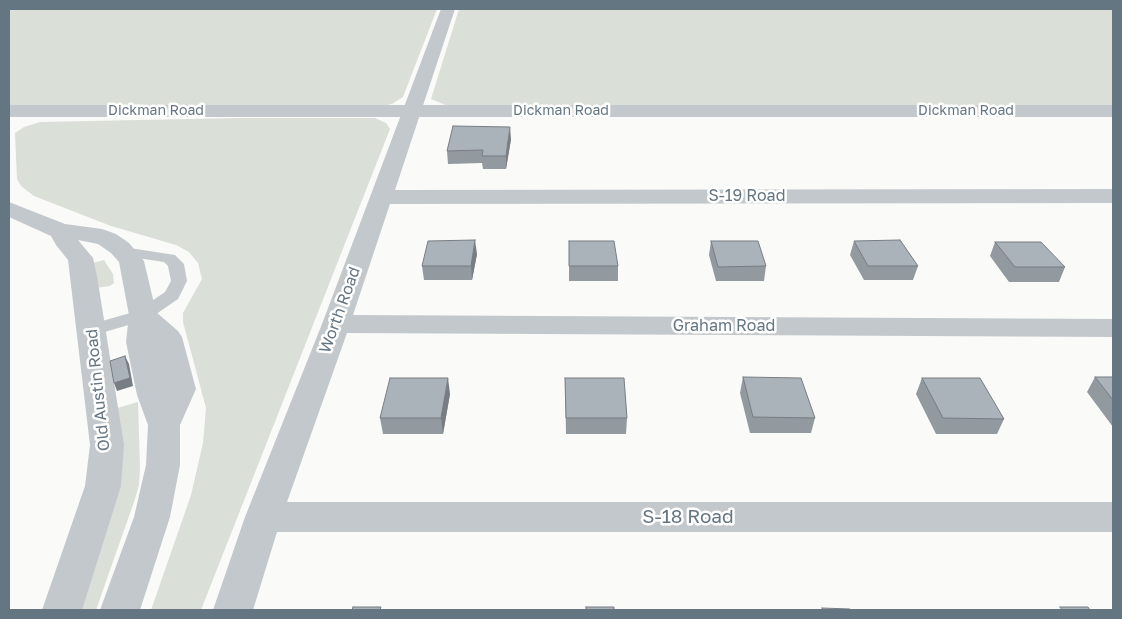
<!DOCTYPE html>
<style>
body{margin:0}
#map{position:relative;width:1122px;height:619px;overflow:hidden;background:#fafaf8;font-family:"Golos Text",sans-serif}
canvas{display:block}
.frame{position:absolute;inset:0;border:10px solid #657683;pointer-events:none}
</style>
<div id="map">
<canvas width="1122" height="619"></canvas>
<div class="frame"></div>
</div>
<script>
const context = document.querySelector('canvas').getContext('2d');
context.lineJoin = 'round';
function fillPath(path, color) { context.fillStyle = color; context.fill(path, 'evenodd'); }
const poly = rows => new Path2D(rows.map(r => 'M' + r).join(''));
function strokePath(path, color, width, dash) { context.strokeStyle = color; context.lineWidth = width; context.lineCap = dash ? 'butt' : 'round'; context.setLineDash(dash || []); context.stroke(path); }
function drawText(font, color, halo, rows, align = 'center') {
  context.font = font + ' "Golos Text",sans-serif'; context.lineWidth = 5; context.setLineDash([]); context.textBaseline = 'middle'; context.strokeStyle = halo; context.fillStyle = color; for (const [text, x, y, turn = 0] of rows) {
    context.save(); context.translate(x, y); context.rotate((+turn || 0) * Math.PI / 180); context.textAlign = isNaN(turn) ? turn : align; if (halo) context.strokeText(text, 0, 0); context.fillText(text, 0, 0); context.restore();
  }
}
const green = poly([
 [9,9,437,9,403,97,392,104,381,106,30,108,9,107],
 [459,9,1113,9,1113,107,450,107,431,99],
 [239,118,375,118,386,123,390,129,201,610,151,610,191,495,203,443,206,408,183,322,183,313,202,279,198,263,189,252,176,245,111,226,34,196,21,186,17,179,15,133,24,127,40,122],
 [104,260,113,274,114,283,110,286,95,288,89,264],
 [138,402,140,468,139,485,134,502,96,610,79,610,113,494,114,409]
]);
const service = poly([
 [123,247,175,255,184,264,187,281,178,299,149,319,91,336,85,334,82,330,85,326,137,311,165,292,171,281,168,266,164,262,117,255,115,252,117,249,123,247]
]);
const minor = poly([
 [441,9,455,9,395,190,1113,189,1113,203,390,204,353,315,1113,319,1113,337,347,333,287,502,1113,502,1113,532,277,532,253,610,213,610,245,517,322,324,441,9]
]);
const tertiary = poly([
 [9,105,1113,105,1113,117,9,117,9,105],
 [9,202,65,224,102,229,116,234,129,243,144,261,156,312,178,331,182,337,196,389,180,425,180,465,170,517,140,610,100,610,134,517,146,465,148,425,137,395,126,342,129,315,119,262,111,253,98,244,78,240,93,258,97,276,124,445,121,486,82,610,42,610,85,486,90,445,68,260,56,245,51,236,9,217,9,202]
]);
const wall = poly([
 [511,139,506,169,483,169,482,163,448,164,447,151],
 [569,241,618,266,618,281,569,281],
 [711,241,766,266,764,281,716,281,709,255],
 [854,241,918,266,913,280,864,280,850,255],
 [995,242,1065,267,1059,282,1009,282,990,256],
 [477,254,472,280,424,280,422,266],
 [743,377,815,418,811,433,750,433,740,393],
 [1095,377,1113,377,1113,427,1087,392],
 [565,378,627,418,626,434,566,434],
 [922,378,1004,419,997,434,936,434,916,394],
 [450,394,443,434,383,434,380,418]
]);
const shadedWall = poly([
 [510,127,511,139,506,169,506,156],
 [475,240,477,254,472,280,471,266],
 [125,356,129,364,133,386,117,391,114,383],
 [448,378,450,394,443,434,441,418]
]);
const building = poly([
 [453,126,510,127,506,156,482,156,483,150,447,151,453,126],
 [475,240,471,266,422,266,428,241,475,240],
 [900,240,918,266,868,266,854,241,900,240],
 [569,241,614,241,618,266,569,266,569,241],
 [711,241,758,241,766,266,718,267,711,241],
 [995,242,1041,242,1065,267,1015,267,995,242],
 [125,356,130,378,114,383,110,361,125,356],
 [743,377,801,378,815,418,753,417,743,377],
 [1095,377,1113,377,1113,400,1095,377],
 [390,378,448,378,441,418,380,418,390,378],
 [565,378,624,378,627,418,566,418,565,378],
 [922,378,980,378,1004,419,943,418,922,378],
 [353,607,381,607,380,610,352,610,353,607],
 [586,607,614,607,614,610,586,610,586,607],
 [1060,607,1088,607,1090,610,1062,610,1060,607],
 [822,608,850,609,851,610,823,610,822,608]
]);
const farStreetnames = [
 ["Dickman Road",156,111],
 ["Dickman Road",561,111],
 ["Dickman Road",966,111]
];
const streetNames = [
 ["S-19 Road",747,196],
 ["Worth Road",340,310,-70],
 ["Graham Road",724,326],
 ["Old Austin Road",98,390,-96]
];
const nearStreetnames = [
 ["S-18 Road",688,517]
];
fillPath(green, '#dadfd7');
fillPath(service, '#c3c8cc');
fillPath(minor, '#c3c8cc');
fillPath(tertiary, '#c3c8cc');
fillPath(wall, '#929a9f');
fillPath(shadedWall, '#777d82');
fillPath(building, '#aab3b9');
strokePath(building, '#777d82', 1);
drawText('14px', '#657683', '#fff', farStreetnames);
drawText('16px', '#657683', '#fff', streetNames);
drawText('19px', '#657683', '#fff', nearStreetnames);
</script>
